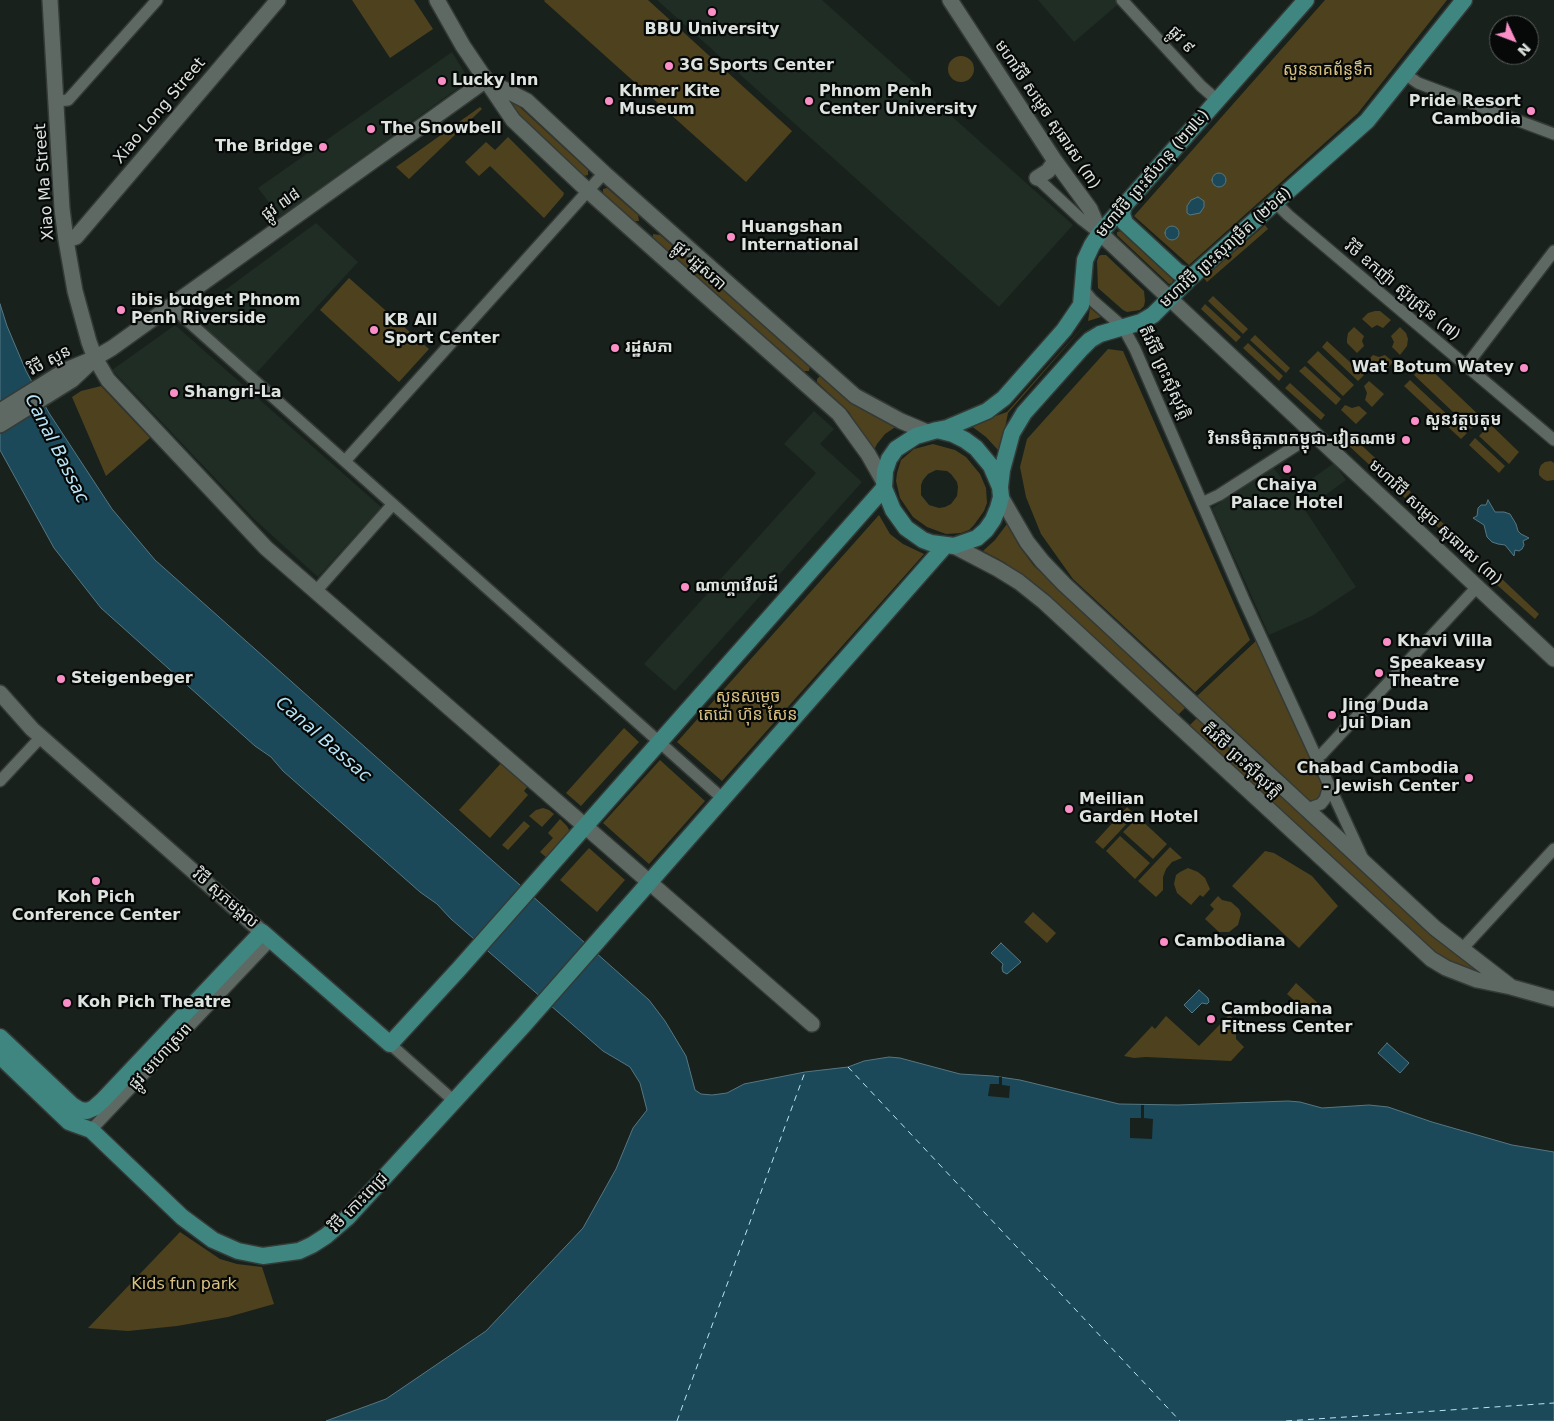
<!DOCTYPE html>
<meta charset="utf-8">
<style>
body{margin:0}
#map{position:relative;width:1554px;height:1421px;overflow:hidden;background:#19211c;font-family:"DejaVu Sans",sans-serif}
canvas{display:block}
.north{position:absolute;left:1489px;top:15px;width:50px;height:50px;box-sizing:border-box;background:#060907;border:1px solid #5c605d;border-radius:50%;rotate:133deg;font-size:14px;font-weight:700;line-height:20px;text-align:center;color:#dde3df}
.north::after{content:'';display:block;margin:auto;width:18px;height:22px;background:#fa8fc7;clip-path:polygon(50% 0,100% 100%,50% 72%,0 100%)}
</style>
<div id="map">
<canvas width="1554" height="1421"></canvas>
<div class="north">N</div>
</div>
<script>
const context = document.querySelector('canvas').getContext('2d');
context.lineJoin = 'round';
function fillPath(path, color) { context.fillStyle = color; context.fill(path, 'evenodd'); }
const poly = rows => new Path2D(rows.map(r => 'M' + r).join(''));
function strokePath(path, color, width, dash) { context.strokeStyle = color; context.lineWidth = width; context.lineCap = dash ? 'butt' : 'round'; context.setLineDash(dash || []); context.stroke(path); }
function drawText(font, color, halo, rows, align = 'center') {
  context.font = font + ' "DejaVu Sans","Noto Sans Khmer",sans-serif'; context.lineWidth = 4.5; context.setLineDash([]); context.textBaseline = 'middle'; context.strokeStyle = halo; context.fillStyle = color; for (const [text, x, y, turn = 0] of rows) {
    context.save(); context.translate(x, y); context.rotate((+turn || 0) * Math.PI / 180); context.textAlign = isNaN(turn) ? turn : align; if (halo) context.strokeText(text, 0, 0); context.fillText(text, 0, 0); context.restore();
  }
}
const built = poly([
 [657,0,822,0,1073,225,999,307],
 [1038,0,1123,0,1074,42],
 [452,52,469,80,280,217,258,188],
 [316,223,358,262,249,381,183,321],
 [175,325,381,507,318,577,254,519,112,370],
 [814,411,834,429,820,444,862,482,675,691,644,664,816,473,784,444],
 [1334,463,1346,480,1305,510,1356,587,1312,616,1269,635,1212,508,1273,467,1292,493]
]);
const green = poly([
 [352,0,414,0,433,29,390,58],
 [545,0,648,0,792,131,746,182,544,1],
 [1325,0,1447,0,1358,113,1189,265,1134,216],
 '948 69a13 13 0 1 1 26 0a13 13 0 1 1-26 0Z',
 [510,98,588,170,588,175,583,176,519,115,506,102],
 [480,107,482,109,409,179,396,167],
 [508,137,564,193,563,196,544,218,490,166,479,176,465,162,486,142,495,150],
 [607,188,638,215,639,221,632,221,605,196,603,192,603,189],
 [1265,225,1268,229,1207,282,1204,278],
 [1121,231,1173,280,1172,283,1169,284,1117,235,1117,232],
 [653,234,660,235,810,366,809,371,804,371,655,242,653,237],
 [1101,255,1106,255,1144,291,1145,301,1144,306,1140,310,1127,312,1123,310,1098,288,1097,261,1099,256],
 [349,278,429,349,399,382,320,310],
 [1213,296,1248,329,1243,334,1208,301],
 [1205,304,1241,337,1236,342,1201,309],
 [1090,308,1101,317,1088,321,1008,413,1001,449,998,450,986,437,970,425,1007,412,1088,321],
 [1375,311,1380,311,1391,320,1383,328,1377,325,1372,328,1362,319,1368,313],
 [1354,327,1364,336,1362,341,1364,346,1357,353,1347,343,1347,339,1348,333],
 [1400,327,1406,333,1408,339,1407,346,1400,355,1392,347,1394,342,1391,336],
 [1255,335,1290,368,1286,373,1250,340],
 [1327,341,1364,375,1358,381,1322,347],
 [1248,343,1283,376,1279,381,1243,348],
 [1108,349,1123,351,1250,640,1195,692,1073,579,1041,534,1026,497,1020,467,1027,439],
 [1318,351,1354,385,1343,396,1307,362],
 [1373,355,1379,357,1385,355,1393,362,1388,368,1377,371,1366,362],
 [1425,364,1482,418,1471,429,1414,375],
 [1305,366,1341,399,1336,405,1299,371],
 [820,376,856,405,897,426,885,434,877,444,873,452,849,412,817,382,817,379],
 [1410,380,1467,433,1461,439,1404,386],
 [1369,381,1384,394,1372,407,1365,400,1367,393,1364,386],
 [1290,383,1325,415,1321,420,1285,388],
 [101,386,150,438,106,476,72,397,81,391],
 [1345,405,1352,408,1359,406,1367,413,1356,424,1341,410],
 [1490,424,1519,452,1509,464,1479,436],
 [1354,438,1411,492,1405,498,1348,445],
 [1475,438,1505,466,1499,473,1469,445],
 [933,444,955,450,966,457,980,474,986,488,987,503,984,511,974,525,969,530,961,533,946,534,927,527,913,517,900,498,896,481,897,473,901,460,914,449],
 [936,470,947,471,951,474,957,482,958,487,957,496,951,504,945,507,939,508,929,505,921,495,921,485,923,480,928,474],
 [1551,461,1554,463,1554,480,1547,481,1543,479,1539,475,1539,470,1541,465,1545,462],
 [1419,501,1457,536,1453,541,1415,506],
 [879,515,890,534,903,544,924,554,722,781,677,742],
 [1007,524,1019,546,1034,566,1186,707,1178,715,1049,596,1004,562,983,551,995,540],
 [1501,578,1539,614,1535,619,1496,584],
 [1257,640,1325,788,1319,799,1313,802,1306,803,1195,698],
 [1198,717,1430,935,1482,973,1450,963,1423,943,1190,725],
 [624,728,639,742,581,806,566,793],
 [660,760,705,801,649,864,603,823],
 [502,762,528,786,524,791,528,795,490,838,459,810],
 [1127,807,1135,815,1103,849,1095,842],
 [543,808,549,810,554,814,542,827,529,816,536,810],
 [1138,817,1167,844,1153,859,1123,832],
 [560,819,567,826,569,830,569,833,547,858,540,852,553,838,548,833],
 [524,821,530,826,508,850,502,845],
 [1120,836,1150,863,1135,879,1106,851],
 [1170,847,1182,858,1172,862,1166,869,1163,877,1163,890,1156,897,1138,881],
 [589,848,625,880,597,912,560,880],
 [1265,851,1274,853,1312,876,1338,906,1299,948,1232,886],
 [1188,868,1198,872,1205,878,1210,889,1203,897,1200,895,1191,905,1177,893,1174,884,1176,875,1180,872],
 [1218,896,1222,900,1231,902,1239,909,1241,914,1238,925,1229,932,1219,932,1205,919,1214,909,1210,905],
 [1033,912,1056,933,1047,943,1024,922],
 [1296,983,1321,1006,1312,1016,1287,994],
 [1229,1015,1242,1026,1236,1032,1236,1039,1244,1047,1231,1061,1146,1057,1134,1058,1124,1056,1152,1026,1155,1029,1166,1016,1199,1046],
 [180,1232,220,1259,237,1264,262,1267,274,1304,228,1317,177,1326,128,1331,88,1328]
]);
const water = poly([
 '1212 180a7 7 0 1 1 14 0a7 7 0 1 1-14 0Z',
 [1198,197,1204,201,1204,207,1200,213,1190,215,1187,213,1187,206,1191,200,1198,197],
 '1165 233a7 7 0 1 1 14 0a7 7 0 1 1-14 0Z',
 [0,304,7,326,26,371,49,413,112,509,155,560,649,1000,665,1021,686,1056,695,1090,701,1094,712,1095,727,1093,744,1084,805,1072,848,1067,864,1061,889,1057,900,1058,960,1074,993,1076,1020,1080,1119,1104,1178,1105,1288,1101,1300,1102,1322,1108,1369,1105,1388,1107,1432,1122,1512,1145,1554,1152,1554,1421,326,1421,386,1399,486,1331,583,1228,616,1169,633,1128,647,1110,640,1083,630,1067,603,1051,451,919,437,904,420,892,283,771,271,757,255,746,101,608,54,548,0,450,0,304],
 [1488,500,1495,512,1504,512,1510,514,1516,524,1518,531,1521,534,1529,538,1523,541,1524,545,1522,549,1519,551,1515,550,1514,556,1505,545,1498,544,1492,542,1487,537,1484,525,1473,518,1477,516,1478,508,1481,505,1486,505,1488,500],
 [1001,943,1021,962,1007,974,1003,972,1002,968,1003,964,991,953,1001,943],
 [1199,990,1208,998,1209,1002,1207,1004,1202,1003,1192,1013,1184,1005,1199,990],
 [1387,1043,1409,1063,1400,1073,1378,1053,1387,1043]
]);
const pier = poly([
 [999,1077,1002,1077,1002,1085,1010,1086,1009,1098,988,1096,990,1084,999,1084],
 [1141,1105,1144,1105,1144,1118,1153,1119,1152,1139,1130,1138,1130,1118,1141,1118]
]);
const ferry = poly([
 [848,1067,1180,1421],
 [677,1421,805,1072],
 [1286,1421,1554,1403]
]);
const street = poly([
 [1122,0,1201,86,1217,100],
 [1405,74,1418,83,1554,134],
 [57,101,68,100,157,0],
 [1037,178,1081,219,1099,233],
 [1276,203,1288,215,1554,440],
 [1083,289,1092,300,1123,327,1135,349,1244,600,1363,859],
 [171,306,722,798],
 [1466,366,1554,251],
 [345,461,604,173],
 [1202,503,1219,495,1314,434],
 [316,591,393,504],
 [1316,757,1322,754,1477,587],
 [0,781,41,737],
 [1305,807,1310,808,1321,804,1325,799,1329,786],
 [1462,949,1554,849],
 [390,1044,454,1101],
 [91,1130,271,940]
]);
const secondary = poly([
 [50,0,62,209,66,240,75,291,89,342,95,358,108,380,266,548,812,1024],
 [437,0,463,46,513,120,588,191,839,414,868,454,884,482],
 [950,0,1055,161,1090,209,1100,233,1554,659],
 [488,81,527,101,604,173,855,396,901,421,927,432],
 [1037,178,1048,171,1055,161],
 [66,240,76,237,278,0],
 [0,411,66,370,95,358,112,348,486,80],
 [0,425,72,380,89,364],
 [1001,497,1027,542,1042,561,1064,584,1435,928,1510,986],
 [954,546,998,569,1019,582,1044,602,1431,959,1446,968,1477,980,1511,987,1554,999],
 [0,693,32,729,262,932]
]);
const primary = poly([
 [1124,205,1122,214,1125,223,1178,272,1188,276,1195,274],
 [937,430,947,428,987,411,1004,398,1064,330,1081,305,1085,260,1092,245,1100,233,1306,0],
 [937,430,953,434,965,440,976,448,991,466,1000,487,1001,497,998,508,993,520,986,530,977,538,954,546,931,543,923,540,906,528,893,510,884,488,885,471,889,459,896,449,916,436,937,430],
 [1000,487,1002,470,1012,433,1024,413,1082,348,1090,340,1100,334,1141,322,1153,315,1189,279,1367,121,1464,0],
 [0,1037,72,1105,80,1110,87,1111,94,1108,103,1100,262,932,390,1044,459,969,884,488],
 [0,1056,69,1122,91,1130,182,1217,213,1240,238,1251,263,1256,299,1251,312,1245,326,1236,347,1218,523,1026,945,546]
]);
const markers = [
 [712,12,5,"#fa8fc7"],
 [669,66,5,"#fa8fc7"],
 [442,81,5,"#fa8fc7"],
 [609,101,5,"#fa8fc7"],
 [809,101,5,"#fa8fc7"],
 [1531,111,5,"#fa8fc7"],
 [371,129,5,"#fa8fc7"],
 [323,147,5,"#fa8fc7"],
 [731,237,5,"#fa8fc7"],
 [121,310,5,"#fa8fc7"],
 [374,330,5,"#fa8fc7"],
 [615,348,5,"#fa8fc7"],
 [1524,368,5,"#fa8fc7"],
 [174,393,5,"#fa8fc7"],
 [1415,421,5,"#fa8fc7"],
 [1406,440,5,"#fa8fc7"],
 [1287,469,5,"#fa8fc7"],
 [685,587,5,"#fa8fc7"],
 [1387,642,5,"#fa8fc7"],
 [1379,673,5,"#fa8fc7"],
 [61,679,5,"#fa8fc7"],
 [1332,715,5,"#fa8fc7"],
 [1469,778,5,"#fa8fc7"],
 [1069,809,5,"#fa8fc7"],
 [96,881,5,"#fa8fc7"],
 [1164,942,5,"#fa8fc7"],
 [67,1003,5,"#fa8fc7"],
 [1211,1019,5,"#fa8fc7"]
];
const poiNames = [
 ["BBU University",712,30,"center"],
 ["3G Sports Center",679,66],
 ["Lucky Inn",452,81],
 ["Khmer Kite",619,92],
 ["Museum",619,110],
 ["Phnom Penh",819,92],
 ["Center University",819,110],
 ["Pride Resort",1521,102,"right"],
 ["Cambodia",1521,120,"right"],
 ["The Snowbell",381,129],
 ["The Bridge",313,147,"right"],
 ["Huangshan",741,228],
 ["International",741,246],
 ["ibis budget Phnom",131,301],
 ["Penh Riverside",131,319],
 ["KB All",384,321],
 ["Sport Center",384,339],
 ["រដ្ឋសភា",625,348],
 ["Wat Botum Watey",1514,368,"right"],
 ["Shangri-La",184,393],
 ["សួនវត្តបតុម",1425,421],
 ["វិមានមិត្តភាពកម្ពុជា-វៀតណាម",1396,440,"right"],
 ["Chaiya",1287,486,"center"],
 ["Palace Hotel",1287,504,"center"],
 ["ណាហ្គាវើលដ៍",695,587],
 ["Khavi Villa",1397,642],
 ["Speakeasy",1389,664],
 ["Theatre",1389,682],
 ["Steigenbeger",71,679],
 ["Jing Duda",1342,706],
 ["Jui Dian",1342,724],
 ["Chabad Cambodia",1459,769,"right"],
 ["- Jewish Center",1459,787,"right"],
 ["Meilian",1079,800],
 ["Garden Hotel",1079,818],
 ["Koh Pich",96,898,"center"],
 ["Conference Center",96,916,"center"],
 ["Cambodiana",1174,942],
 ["Koh Pich Theatre",77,1003],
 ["Cambodiana",1221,1010],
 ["Fitness Center",1221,1028]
];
const streetNames = [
 ["ផ្លូវ ៩",1181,40,48],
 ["Xiao Long Street",160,111,-50],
 ["មហាវិថី សម្តេច សុធារស (៣)",1047,115,56],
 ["មហាវិថី ព្រះសីហនុ (២៧៤)",1153,174,-49],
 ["Xiao Ma Street",45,182,-94],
 ["ផ្លូវ ៧៨",281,205,-35],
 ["មហាវិថី ព្រះសុរាម្រឹត (២៦៨)",1226,248,-42],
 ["ផ្លូវ រដ្ឋសភា",699,266,42],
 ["វិថី ឧកញ៉ា ស៊ួរស៊្រុន (៧)",1402,291,40],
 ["វិថី សួន",50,361,-28],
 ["តីរវិថី ព្រះស៊ីសុវត្តិ",1164,373,65],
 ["មហាវិថី សម្តេច សុធារស (៣)",1435,523,43],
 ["តីរវិថី ព្រះស៊ីសុវត្តិ",1241,761,43],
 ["វិថី សុភមង្គល",225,899,41],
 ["ផ្លូវ មហោស្រព",161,1057,-47],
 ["វិថី កោះពេជ្រ",359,1203,-46]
];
const parkNames = [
 ["សួននាគព័ន្ធទឹក",1328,71],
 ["សួនសម្តេច",748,698],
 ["តេជោ ហ៊ុន សែន",748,716],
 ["Kids fun park",184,1285]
];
const waterNames = [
 ["Canal Bassac",56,449,63],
 ["Canal Bassac",323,740,41]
];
fillPath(built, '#1f2d25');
fillPath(green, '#4e411e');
fillPath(water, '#1b495a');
strokePath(water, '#557782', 1);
fillPath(pier, '#19211c');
strokePath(ferry, '#b8e4f7', 1, [6, 5]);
strokePath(street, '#343a36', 14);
strokePath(secondary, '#343a36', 18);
strokePath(primary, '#343a36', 19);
strokePath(street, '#5f6963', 11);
strokePath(secondary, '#5f6963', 15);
strokePath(primary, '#3f8681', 16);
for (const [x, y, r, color] of markers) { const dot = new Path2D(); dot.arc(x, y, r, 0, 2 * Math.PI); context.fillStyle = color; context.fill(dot); strokePath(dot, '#060907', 2); }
drawText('bold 16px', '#dde3df', '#060907', poiNames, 'left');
drawText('16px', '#dde3df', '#060907', streetNames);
drawText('16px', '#d9c181', '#060907', parkNames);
drawText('italic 18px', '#b8e4f7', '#060907', waterNames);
</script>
